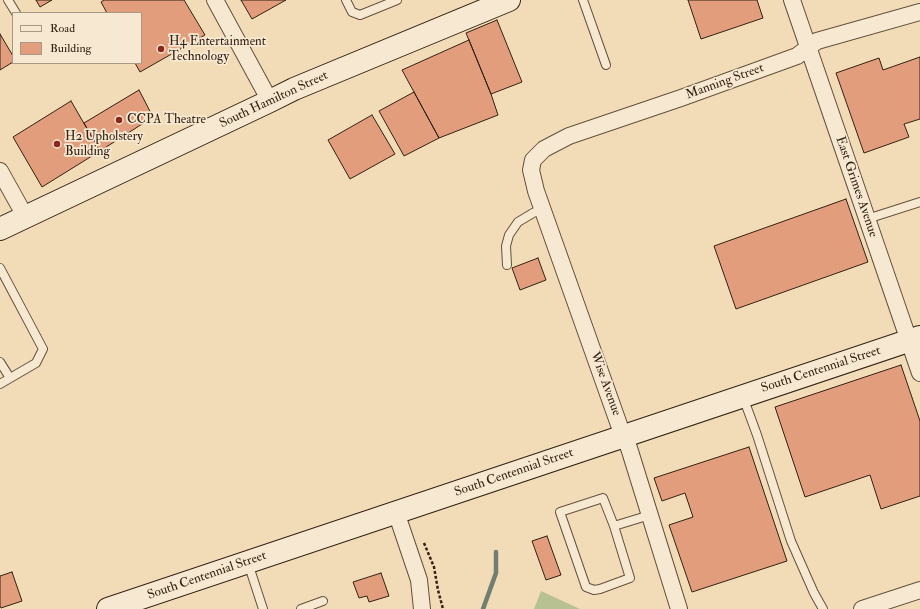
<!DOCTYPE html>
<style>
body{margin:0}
#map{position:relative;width:920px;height:609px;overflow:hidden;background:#f2dcb8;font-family:"IM FELL Double Pica",serif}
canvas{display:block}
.legend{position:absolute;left:12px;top:12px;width:130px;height:52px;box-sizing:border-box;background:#f7e8d1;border:1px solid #a99885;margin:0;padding:5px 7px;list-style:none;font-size:12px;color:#332113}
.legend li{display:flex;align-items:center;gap:8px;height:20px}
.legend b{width:20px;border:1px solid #a99885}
</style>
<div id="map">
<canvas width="920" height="609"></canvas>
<ul class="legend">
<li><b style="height:5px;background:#f7e8d1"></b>Road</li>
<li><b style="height:11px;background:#e19d7c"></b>Building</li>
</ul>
</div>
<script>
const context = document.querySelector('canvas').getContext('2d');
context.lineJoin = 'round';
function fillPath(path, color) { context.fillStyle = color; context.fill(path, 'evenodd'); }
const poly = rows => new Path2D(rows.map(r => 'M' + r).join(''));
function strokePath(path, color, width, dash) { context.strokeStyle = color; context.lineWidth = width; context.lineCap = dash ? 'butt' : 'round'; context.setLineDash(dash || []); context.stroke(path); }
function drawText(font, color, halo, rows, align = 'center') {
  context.font = font + ' "IM FELL Double Pica",serif'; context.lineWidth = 3.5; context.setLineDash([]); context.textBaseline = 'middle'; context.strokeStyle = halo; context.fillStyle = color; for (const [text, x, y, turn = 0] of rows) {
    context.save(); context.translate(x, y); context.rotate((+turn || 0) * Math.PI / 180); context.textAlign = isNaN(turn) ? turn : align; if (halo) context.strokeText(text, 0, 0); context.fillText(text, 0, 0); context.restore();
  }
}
const green = poly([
 [541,591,580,609,534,609]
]);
const stream = poly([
 [483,609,496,573,496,552]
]);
const building = poly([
 [36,0,52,0,40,7,36,0],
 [104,0,184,0,205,35,140,72,135,63,141,63,141,13,107,13,101,2,104,0],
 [241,0,286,0,252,19,241,0],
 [688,0,757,0,763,18,701,39,688,0],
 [497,20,522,82,491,94,466,33,497,20],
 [0,34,13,56,13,62,0,70,0,34],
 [469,40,491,94,498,115,439,138,402,70,469,40],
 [920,57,920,119,904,124,909,137,864,153,836,73,879,58,883,70,920,57],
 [139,90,153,117,100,151,84,123,139,90],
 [414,92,439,138,404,156,379,111,414,92],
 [71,101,100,151,42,187,13,137,71,101],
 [372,115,395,154,350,179,328,140,372,115],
 [846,199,868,262,736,309,714,246,846,199],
 [538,258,546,280,520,290,512,268,538,258],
 [901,365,920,421,920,496,881,509,870,475,805,497,775,407,901,365],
 [749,447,787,561,692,592,669,525,693,517,685,493,662,501,654,478,749,447],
 [547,536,561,575,546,580,532,541,547,536],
 [12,572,22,601,1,608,0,606,0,576,12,572],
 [381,573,389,596,369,602,367,596,359,598,353,582,381,573]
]);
const path = poly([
 [424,543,434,567,438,590,443,609]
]);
const lane = poly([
 [8,0,16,13],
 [346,0,352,12,360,15,397,0],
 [583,0,606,65],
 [867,219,920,202],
 [507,265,506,246,509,235,518,222,533,213,542,209],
 [0,268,43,349,36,363,0,384],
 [0,362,10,378],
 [743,397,757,435,791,541,814,593,823,609],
 [614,526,630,578,600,589,594,590,586,587,560,512,603,498,614,526,650,515],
 [248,563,263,609],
 [301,609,323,601]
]);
const street = poly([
 [215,0,270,101],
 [792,0,920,373],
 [0,171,25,216],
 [396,512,419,580,422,609],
 [679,609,629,448,623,436,536,191,531,170,533,160,544,149,569,136,681,98,797,56,817,41,920,12],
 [862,609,920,590]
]);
const secondary = poly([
 [0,229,270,101,294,89,509,0],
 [108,609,920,337]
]);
const markers = [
 [161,49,4,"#8f2418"],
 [119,120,4,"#8f2418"],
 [57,144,4,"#8f2418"]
];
const poiNames = [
 ["H4 Entertainment",169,42],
 ["Technology",169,57],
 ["CCPA Theatre",127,120],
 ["H2 Upholstery",65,137],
 ["Building",65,152]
];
const streetNames = [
 ["Manning Street",725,82,-20],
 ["South Hamilton Street",274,100,-25],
 ["East Grimes Avenue",856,187,71],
 ["South Centennial Street",821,370,-18],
 ["Wise Avenue",605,384,70],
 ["South Centennial Street",514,473,-19],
 ["South Centennial Street",207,576,-19]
];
fillPath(green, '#b7c192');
strokePath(stream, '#717e71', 4.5);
fillPath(building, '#e19d7c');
strokePath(building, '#332113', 1);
strokePath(lane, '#63503c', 10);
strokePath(street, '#63503c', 18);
strokePath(secondary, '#332113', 24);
strokePath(path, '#332113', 2.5, [3, 2]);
strokePath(lane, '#f7e8d1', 8);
strokePath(street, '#f7e8d1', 16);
strokePath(secondary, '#f7e8d1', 22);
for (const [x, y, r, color] of markers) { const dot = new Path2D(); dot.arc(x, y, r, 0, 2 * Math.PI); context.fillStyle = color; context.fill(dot); strokePath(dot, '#f7e8d1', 1.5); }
drawText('13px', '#332113', '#f7e8d1', poiNames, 'left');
drawText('13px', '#332113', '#f7e8d1', streetNames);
</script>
